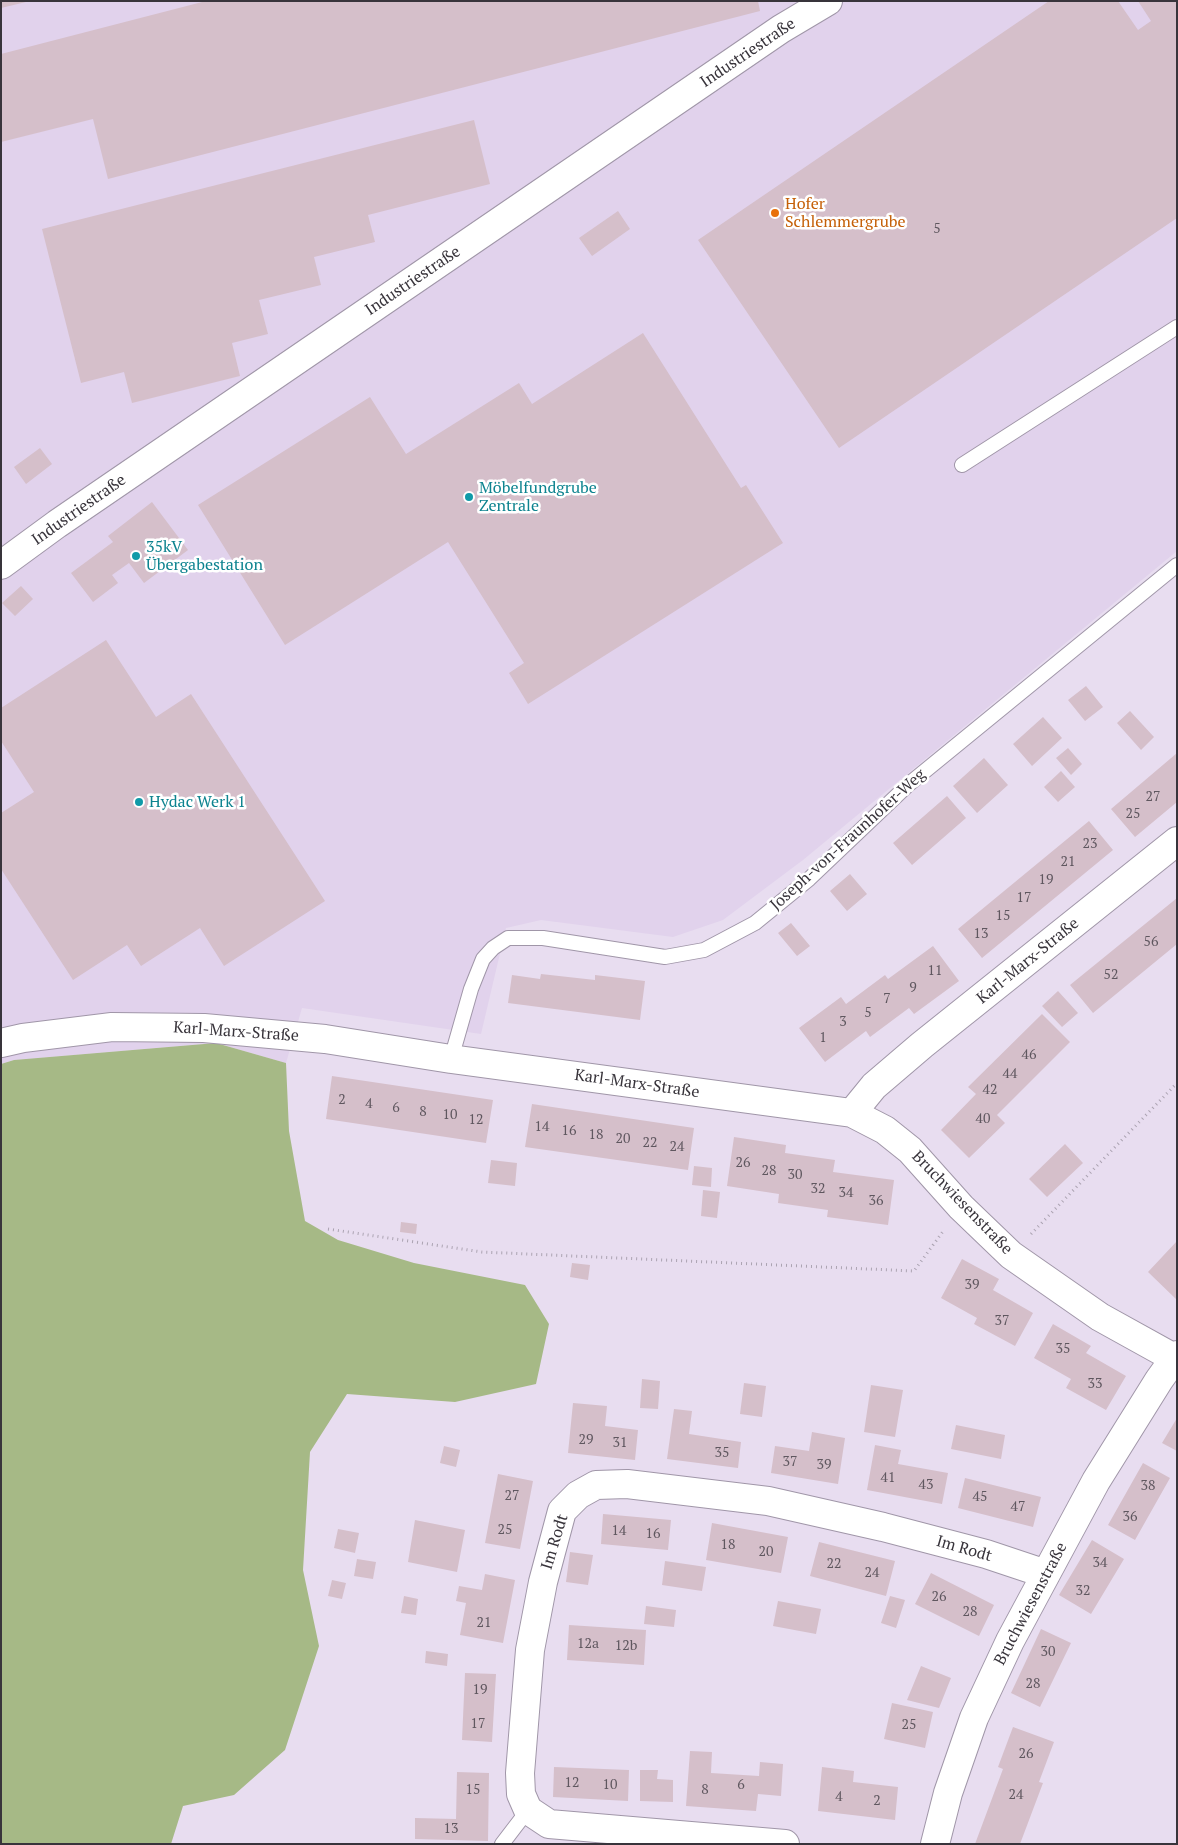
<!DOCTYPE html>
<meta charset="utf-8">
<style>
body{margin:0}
#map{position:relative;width:1178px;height:1845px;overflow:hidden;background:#e8ddf0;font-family:"PT Serif",serif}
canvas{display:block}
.frame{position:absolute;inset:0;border:2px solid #38343b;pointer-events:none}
</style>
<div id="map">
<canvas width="1178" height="1845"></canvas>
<div class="frame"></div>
</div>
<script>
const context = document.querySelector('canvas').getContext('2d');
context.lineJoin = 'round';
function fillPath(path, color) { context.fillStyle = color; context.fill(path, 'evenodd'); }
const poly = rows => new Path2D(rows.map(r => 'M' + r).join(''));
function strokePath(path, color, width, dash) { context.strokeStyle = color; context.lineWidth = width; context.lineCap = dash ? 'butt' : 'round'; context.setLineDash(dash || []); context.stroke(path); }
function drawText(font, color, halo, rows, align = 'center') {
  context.font = font + ' "PT Serif",serif'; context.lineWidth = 5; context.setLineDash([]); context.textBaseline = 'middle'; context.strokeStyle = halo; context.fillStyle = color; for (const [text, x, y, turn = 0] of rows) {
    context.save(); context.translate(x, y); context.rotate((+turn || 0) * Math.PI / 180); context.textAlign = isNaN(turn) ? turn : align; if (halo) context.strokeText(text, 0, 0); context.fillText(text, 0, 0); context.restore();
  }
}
const built = poly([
 [1,1,1177,1,1177,551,803,860,723,920,673,937,541,920,506,928,481,1034,302,1008,286,1063,216,1043,14,1060,1,1064]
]);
const green = poly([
 [216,1043,286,1063,289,1131,305,1221,338,1240,414,1263,525,1285,549,1324,536,1384,455,1402,347,1394,310,1452,303,1570,319,1646,285,1750,234,1795,183,1806,171,1844,1,1844,1,1064,14,1060]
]);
const building = poly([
 [1,1,26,1,26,2,1,8],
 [206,1,758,1,760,11,108,179,93,119,1,142,1,54],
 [1049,1,1118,1,1138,30,1151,21,1138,1,1177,1,1177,218,839,448,698,240],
 [474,120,490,184,368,215,375,242,314,257,321,285,259,300,268,334,232,343,240,376,132,403,124,372,81,383,42,229],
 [618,211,630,229,592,256,579,238],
 [643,333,741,488,746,485,783,543,528,704,509,673,524,663,448,542,285,645,198,505,370,397,406,454,519,383,532,404],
 [40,448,52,464,26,484,14,467],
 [152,502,188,550,144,583,129,563,112,575,118,583,93,602,71,573,113,542,108,536],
 [21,586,33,599,15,616,2,603],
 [106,640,156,717,191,694,325,901,224,966,200,928,141,966,127,945,73,980,1,869,1,813,34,792,1,741,1,708],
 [1086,686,1103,707,1085,721,1068,700],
 [1130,711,1154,737,1141,750,1117,723],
 [1043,717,1062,738,1032,766,1013,744],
 [1068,748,1082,764,1071,775,1056,758],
 [1177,753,1177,802,1135,837,1111,809],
 [984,758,1008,785,977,813,953,786],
 [1061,771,1075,787,1058,802,1044,787],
 [947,796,966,818,912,865,893,843],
 [1089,821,1113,850,982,958,958,929],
 [850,874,867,894,847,911,830,891],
 [1177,898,1177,944,1093,1013,1070,985],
 [791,923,810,946,797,956,778,933],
 [933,946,959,981,914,1014,909,1008,870,1037,866,1031,825,1062,799,1028,841,997,846,1004,885,975,888,979],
 [541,974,595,980,595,975,645,981,640,1020,508,1003,512,975,540,979],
 [1058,991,1078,1013,1062,1027,1042,1006],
 [1042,1014,1070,1042,997,1115,1005,1123,969,1158,941,1130,976,1094,968,1087],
 [332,1076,493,1100,486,1143,326,1119],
 [532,1104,694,1128,688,1170,525,1147],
 [734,1137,786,1145,785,1153,835,1160,833,1172,894,1180,888,1225,827,1217,828,1210,778,1203,779,1194,727,1186],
 [1065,1144,1083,1163,1047,1197,1029,1179],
 [491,1160,517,1163,515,1186,488,1183],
 [694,1166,712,1168,711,1187,692,1185],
 [703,1190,720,1192,717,1218,701,1216],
 [401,1222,417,1224,416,1234,400,1232],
 [1177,1241,1177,1300,1148,1272],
 [962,1259,999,1279,993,1290,1033,1313,1015,1346,974,1324,977,1318,941,1298],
 [572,1263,590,1265,588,1280,570,1277],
 [1053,1324,1091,1346,1086,1353,1126,1376,1106,1410,1066,1388,1071,1379,1034,1358],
 [642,1379,660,1381,658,1409,640,1408],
 [744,1383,766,1386,762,1417,740,1414],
 [871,1385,903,1390,895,1437,864,1432],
 [573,1403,607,1406,605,1426,638,1430,635,1460,568,1453],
 [674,1409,692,1411,689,1434,741,1442,738,1468,667,1459],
 [1177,1418,1177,1451,1162,1443],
 [956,1425,1005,1435,1001,1459,951,1449],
 [812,1432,845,1438,838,1484,771,1473,775,1446,809,1451],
 [875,1445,901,1450,898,1464,948,1473,942,1504,867,1490],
 [444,1446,460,1450,456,1467,440,1463],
 [1143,1463,1170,1478,1135,1540,1108,1525],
 [498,1474,533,1481,520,1549,485,1543],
 [965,1478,1041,1497,1033,1527,958,1508],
 [603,1514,671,1520,668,1550,601,1544],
 [415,1520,465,1530,457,1572,408,1562],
 [712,1523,788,1537,781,1573,706,1560],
 [338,1529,359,1533,355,1553,334,1548],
 [1092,1540,1124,1559,1091,1614,1059,1595],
 [819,1542,895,1561,886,1596,810,1576],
 [570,1552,593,1555,588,1585,566,1582],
 [357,1559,376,1562,373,1579,354,1576],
 [665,1561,706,1567,702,1591,662,1585],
 [931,1573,994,1605,979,1636,915,1604],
 [485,1574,515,1580,503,1643,460,1635,466,1603,456,1601,459,1586,482,1590],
 [332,1580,346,1583,342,1599,328,1596],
 [404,1596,418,1599,416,1615,401,1613],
 [890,1596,905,1600,896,1628,881,1623],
 [778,1601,821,1609,816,1634,773,1626],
 [646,1606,676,1610,674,1627,644,1624],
 [569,1625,646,1630,644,1665,567,1660],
 [1041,1629,1071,1643,1040,1707,1011,1693],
 [426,1651,448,1654,447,1666,425,1663],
 [921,1666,951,1678,939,1708,907,1700],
 [465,1673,496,1674,492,1742,462,1740],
 [892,1703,933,1712,925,1748,884,1739],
 [1013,1727,1054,1742,1039,1782,1043,1783,1020,1844,975,1844,1003,1769,998,1767],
 [690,1751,712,1752,711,1773,759,1776,760,1762,783,1764,781,1796,758,1794,756,1811,686,1806],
 [554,1767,629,1770,628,1801,553,1797],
 [822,1767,854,1771,853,1782,898,1787,895,1820,818,1811],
 [640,1770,658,1770,657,1779,673,1780,673,1802,640,1801],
 [457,1772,489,1773,488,1841,415,1839,415,1818,456,1819]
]);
const path = poly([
 [328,1229,482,1252,914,1271,944,1230],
 [1031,1234,1177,1083]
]);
const lane = poly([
 [962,465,1177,327],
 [451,1059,471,989,483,959,493,948,508,938,543,938,665,957,704,950,755,923,809,879,909,784,1177,565],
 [502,1844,528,1810]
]);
const street = poly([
 [1,565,57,524,781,29,828,1],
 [1,1043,23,1038,112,1027,204,1028,325,1039,451,1059,852,1113,885,1130,910,1150,961,1207,1011,1255,1100,1317,1174,1358],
 [852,1113,874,1086,922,1045,1177,841],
 [785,1844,549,1824,528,1810,521,1794,520,1773,530,1650,543,1582,562,1511,578,1495,596,1485,627,1484,768,1501,883,1527,986,1554,1046,1574],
 [935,1844,948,1793,974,1718,1010,1641,1096,1481,1159,1380,1177,1355]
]);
const markers = [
 [775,213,5,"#e8710a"],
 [469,497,5,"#0f9aa8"],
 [136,556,5,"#0f9aa8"],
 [139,802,5,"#0f9aa8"]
];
const numberNames = [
 ["5",937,229],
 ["27",1153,797],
 ["25",1133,814],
 ["23",1090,844],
 ["21",1068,862],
 ["19",1046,880],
 ["17",1024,898],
 ["15",1003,916],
 ["13",981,934],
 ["56",1151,942],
 ["11",935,971],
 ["52",1111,975],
 ["9",913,988],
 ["7",887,999],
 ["5",868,1013],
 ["3",843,1022],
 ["1",823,1038],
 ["46",1029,1055],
 ["44",1010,1074],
 ["42",990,1090],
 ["2",342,1100],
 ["4",369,1104],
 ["6",396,1108],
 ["8",423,1112],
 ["10",450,1115],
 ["40",983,1119],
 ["12",476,1120],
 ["14",542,1127],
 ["16",569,1131],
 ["18",596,1135],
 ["20",623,1139],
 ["22",650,1143],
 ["24",677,1147],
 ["26",743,1163],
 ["28",769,1171],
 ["30",795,1175],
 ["32",818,1189],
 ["34",846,1193],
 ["36",876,1201],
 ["39",972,1285],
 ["37",1002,1321],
 ["35",1063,1349],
 ["33",1095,1384],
 ["29",586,1440],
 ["31",620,1443],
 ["35",722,1453],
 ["37",790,1462],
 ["39",824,1465],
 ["41",888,1478],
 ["43",926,1485],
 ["38",1148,1486],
 ["27",512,1496],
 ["45",980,1497],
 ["47",1018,1507],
 ["36",1130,1517],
 ["25",505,1530],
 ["14",619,1531],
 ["16",653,1534],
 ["18",728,1545],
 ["20",766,1552],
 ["34",1100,1563],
 ["22",834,1564],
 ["24",872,1573],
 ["32",1083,1591],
 ["26",939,1597],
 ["28",970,1612],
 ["21",484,1623],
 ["12a",588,1644],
 ["12b",626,1646],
 ["30",1048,1652],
 ["28",1033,1684],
 ["19",480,1690],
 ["17",478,1724],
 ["25",909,1725],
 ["26",1026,1754],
 ["12",572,1783],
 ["10",610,1785],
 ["6",741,1785],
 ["15",473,1790],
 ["8",705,1790],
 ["24",1016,1795],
 ["4",839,1797],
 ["2",877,1801],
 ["13",451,1829]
];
const streetNames = [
 ["Industriestraße",748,53,-34],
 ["Industriestraße",413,281,-34],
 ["Industriestraße",79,510,-35],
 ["Joseph-von-Fraunhofer-Weg",848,840,-42],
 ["Karl-Marx-Straße",1028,961,-39],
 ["Karl-Marx-Straße",236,1032,4],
 ["Karl-Marx-Straße",637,1084,8],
 ["Bruchwiesenstraße",962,1203,46],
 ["Im Rodt",555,1542,-73],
 ["Im Rodt",964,1549,16],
 ["Bruchwiesenstraße",1031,1604,-62]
];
const foodNames = [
 ["Hofer",785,204],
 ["Schlemmergrube",785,222]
];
const cultureNames = [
 ["Möbelfundgrube",479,488],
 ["Zentrale",479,506],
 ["35kV",146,547],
 ["Übergabestation",146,565],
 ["Hydac Werk 1",149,802]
];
fillPath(built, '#e1d2ec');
fillPath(green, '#a6b986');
fillPath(building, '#d5bfca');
strokePath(lane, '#a096a8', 16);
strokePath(street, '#a096a8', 30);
strokePath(path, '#aba3b1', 3, [1, 4]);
strokePath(lane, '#fff', 14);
strokePath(street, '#fff', 28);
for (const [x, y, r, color] of markers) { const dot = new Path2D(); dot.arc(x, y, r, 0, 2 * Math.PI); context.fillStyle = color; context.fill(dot); strokePath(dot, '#fff', 2); }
drawText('14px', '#5f575f', null, numberNames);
drawText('16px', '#38343b', '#fff', streetNames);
drawText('16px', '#c56008', '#fff', foodNames, 'left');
drawText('16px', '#0d838f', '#fff', cultureNames, 'left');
</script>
